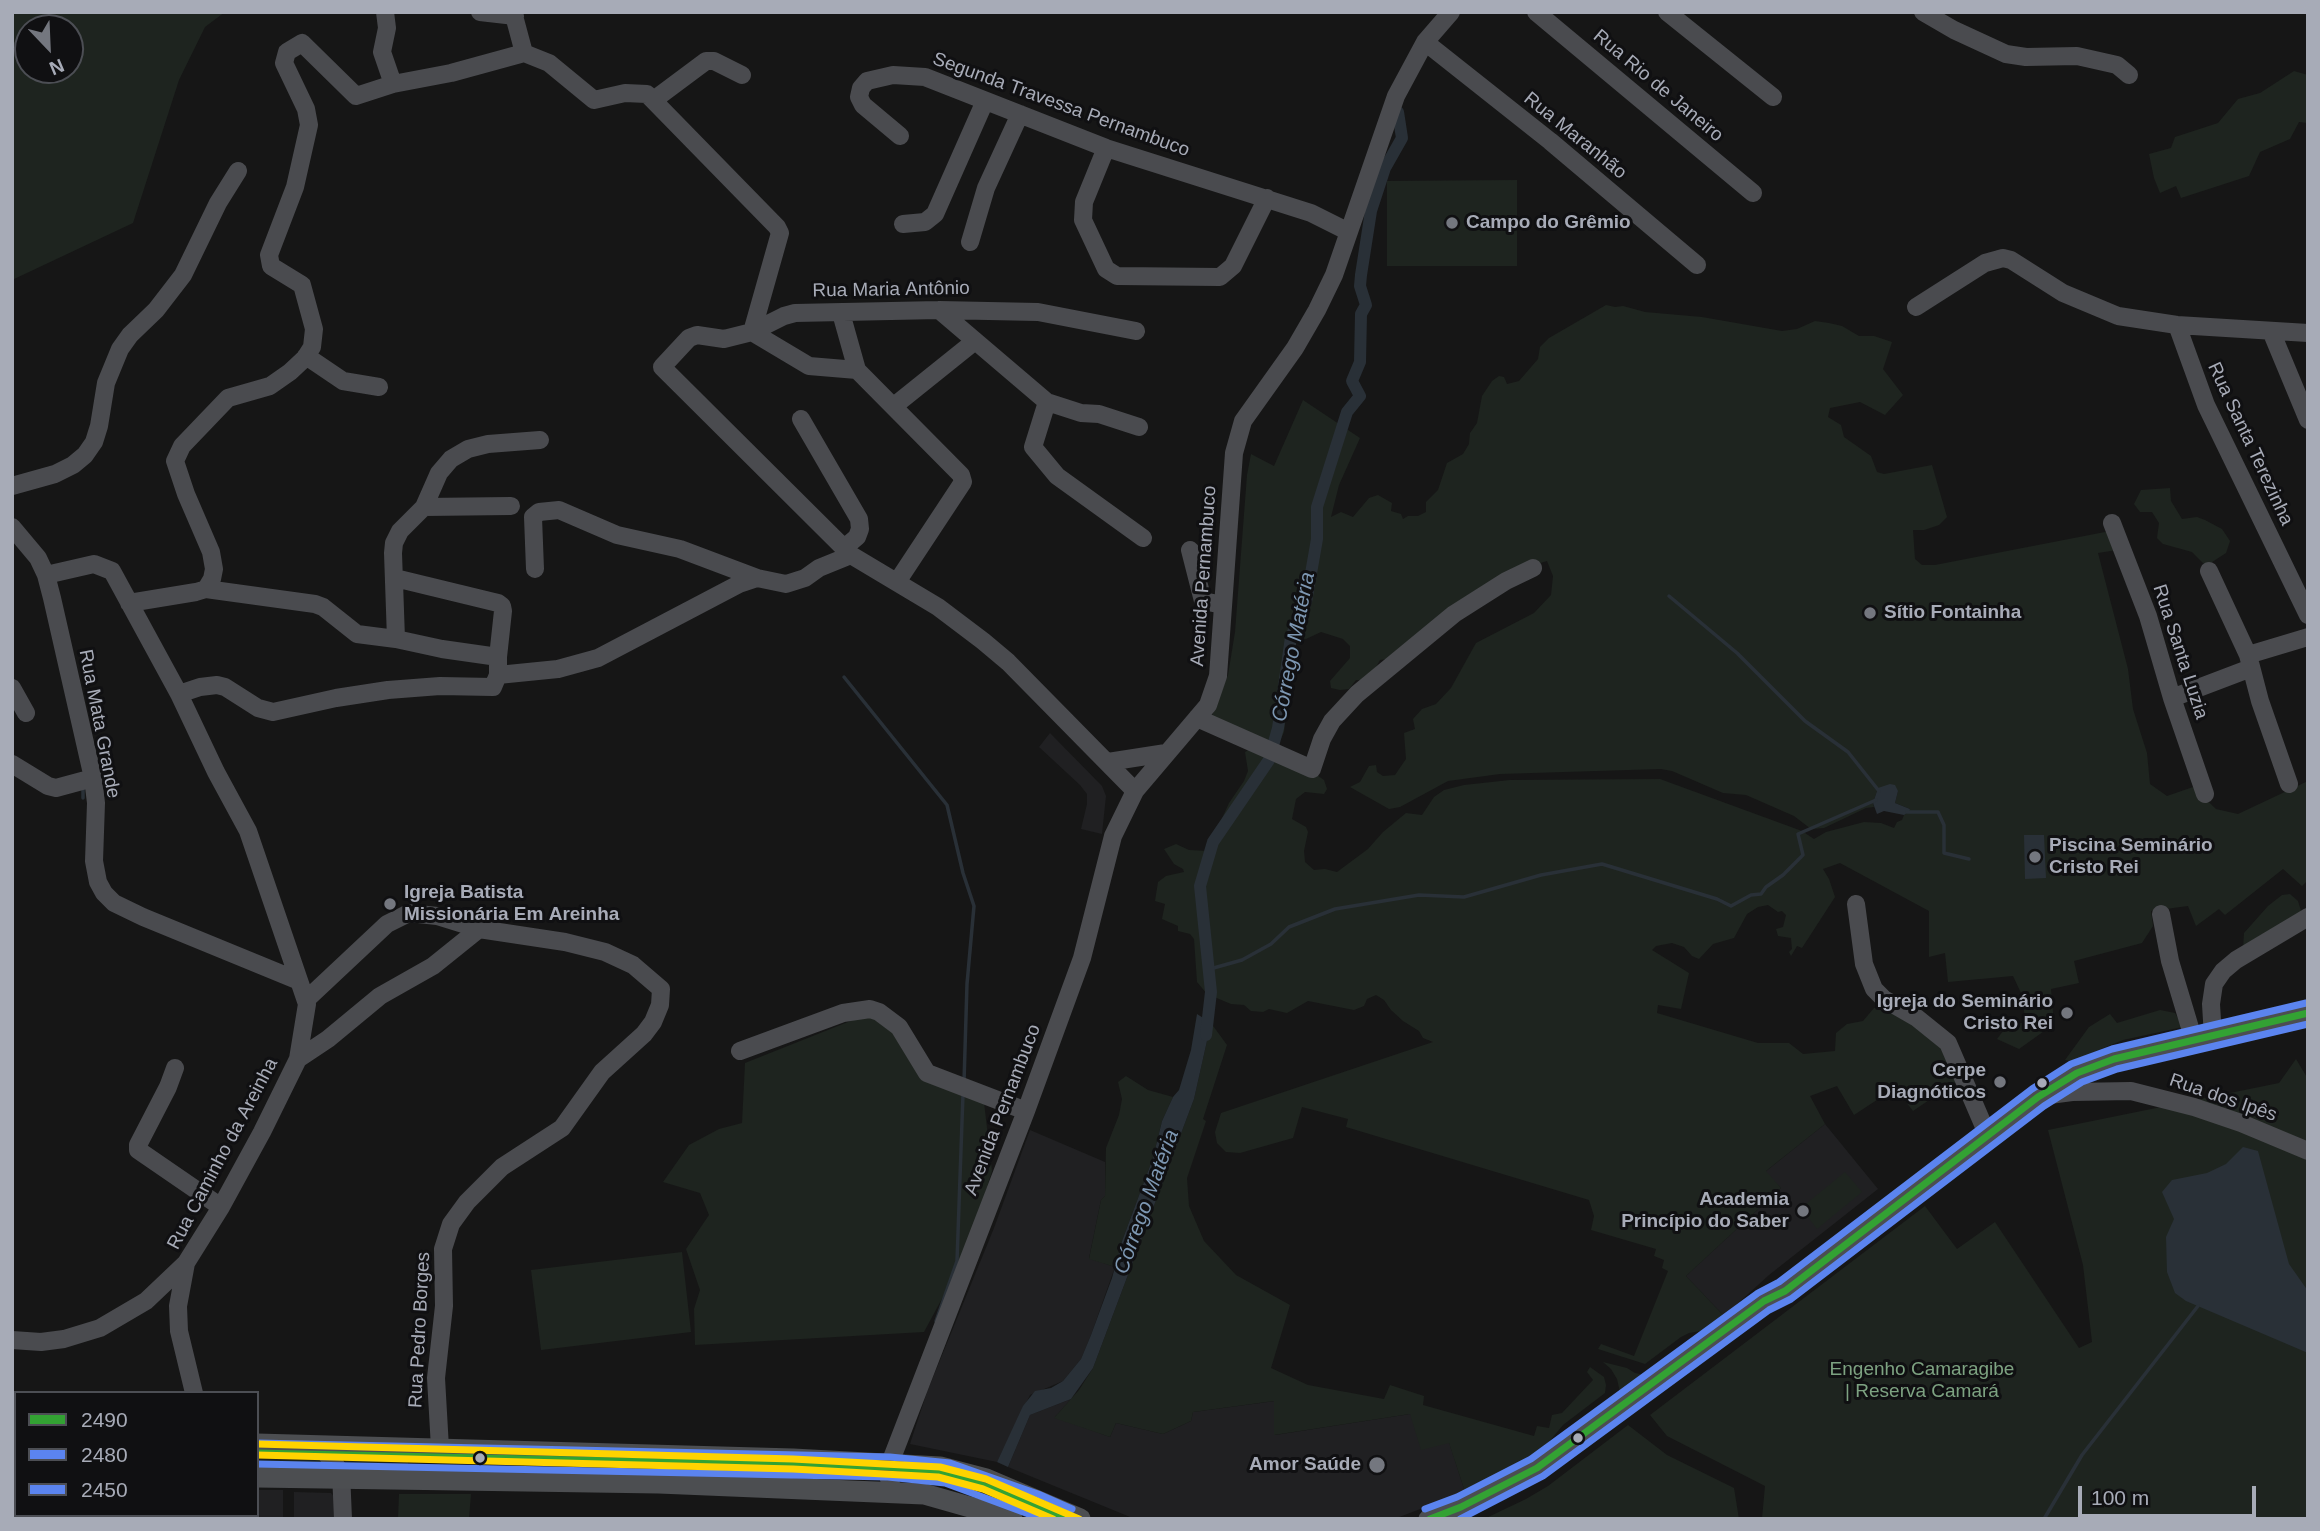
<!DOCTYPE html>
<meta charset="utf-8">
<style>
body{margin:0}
#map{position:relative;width:2320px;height:1531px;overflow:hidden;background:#161616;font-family:Arial,sans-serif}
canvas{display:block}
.frame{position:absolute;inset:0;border:14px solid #a7abb7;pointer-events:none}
.legend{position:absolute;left:14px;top:1391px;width:245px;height:126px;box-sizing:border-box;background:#101012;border:2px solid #4c4e54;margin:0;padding:9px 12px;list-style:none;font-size:21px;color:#a7abb7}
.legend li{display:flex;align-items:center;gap:14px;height:35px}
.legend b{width:35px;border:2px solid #4c4e54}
.north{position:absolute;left:14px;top:14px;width:70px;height:70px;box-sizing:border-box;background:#101012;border:2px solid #4c4e54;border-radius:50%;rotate:157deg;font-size:19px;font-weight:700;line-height:28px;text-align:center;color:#a7abb7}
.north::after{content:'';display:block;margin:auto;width:24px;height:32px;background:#74777f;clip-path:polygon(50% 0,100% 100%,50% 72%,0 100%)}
.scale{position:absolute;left:2078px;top:1486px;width:178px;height:32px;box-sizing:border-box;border:4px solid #a7abb7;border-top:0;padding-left:9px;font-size:21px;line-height:24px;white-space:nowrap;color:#a7abb7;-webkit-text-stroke:5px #101012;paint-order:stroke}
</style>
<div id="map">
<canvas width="2320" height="1531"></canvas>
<div class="frame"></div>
<ul class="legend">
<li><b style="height:9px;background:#33a233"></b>2490</li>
<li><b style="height:9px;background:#5b84ef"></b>2480</li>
<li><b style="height:9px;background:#5b84ef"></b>2450</li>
</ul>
<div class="north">N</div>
<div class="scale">100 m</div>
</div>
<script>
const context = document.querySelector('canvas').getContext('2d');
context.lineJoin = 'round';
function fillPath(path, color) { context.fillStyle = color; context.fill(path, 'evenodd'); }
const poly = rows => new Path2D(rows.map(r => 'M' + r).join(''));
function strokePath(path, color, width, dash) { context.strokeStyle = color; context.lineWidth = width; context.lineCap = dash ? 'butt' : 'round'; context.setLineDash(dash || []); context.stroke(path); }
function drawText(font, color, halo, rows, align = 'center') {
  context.font = font + ' Arial,sans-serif'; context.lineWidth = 6; context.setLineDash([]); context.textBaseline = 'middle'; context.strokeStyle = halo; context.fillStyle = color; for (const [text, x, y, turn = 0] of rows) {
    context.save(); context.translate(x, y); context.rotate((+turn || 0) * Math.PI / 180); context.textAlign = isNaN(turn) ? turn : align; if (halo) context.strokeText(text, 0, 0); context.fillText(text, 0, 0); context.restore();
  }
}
const built = poly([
 [1050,733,1102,786,1106,796,1102,834,1081,829,1087,804,1087,794,1080,785,1039,747],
 [1825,1124,1878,1189,1769,1275,1724,1316,1686,1276,1781,1188,1765,1172],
 [1030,1130,1105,1162,1105,1196,1101,1200,1089,1258,1115,1267,1091,1335,1081,1359,1063,1381,1030,1395,997,1462,910,1444,927,1392,994,1228],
 [1071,1399,1055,1417,1110,1437,1116,1423,1163,1434,1191,1421,1193,1412,1275,1401,1275,1435,1410,1414,1449,1442,1465,1492,1394,1519,1135,1519,1008,1467,1030,1415],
 [257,1490,283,1490,283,1519,234,1519,234,1515,257,1515],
 [294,1492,331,1493,336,1499,336,1519,294,1519]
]);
const green = poly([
 [12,12,225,12,205,27,179,80,133,223,12,280],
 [28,28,70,28,70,70,28,70],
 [2294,71,2308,75,2308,123,2299,122,2290,139,2260,152,2249,176,2181,198,2176,186,2160,193,2154,178,2149,154,2171,148,2175,137,2218,123,2238,99,2260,93],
 [1517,180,1517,266,1387,266,1387,181],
 [1606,305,1615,307,1623,306,1645,312,1702,317,1782,331,1797,329,1815,321,1829,323,1842,326,1859,336,1874,336,1892,342,1883,369,1903,395,1885,415,1860,402,1830,408,1828,417,1841,425,1844,437,1871,456,1877,472,1884,474,1932,465,1947,517,1939,525,1924,530,1913,530,1915,559,1922,565,1935,565,2110,531,2117,550,2098,553,2128,669,2133,709,2147,753,2150,784,2167,796,2193,787,2216,809,2238,814,2308,781,2308,880,2302,886,2283,869,2225,915,2219,909,2196,926,2188,906,2151,911,2153,926,2142,943,2074,961,2079,983,2051,989,2054,1024,2019,1049,1997,1039,2009,1023,2026,1023,2021,993,2013,976,1948,982,1945,953,1929,957,1929,911,1840,863,1823,869,1829,879,1835,897,1802,948,1797,946,1791,956,1789,952,1792,949,1791,938,1778,936,1776,929,1783,927,1786,915,1782,911,1778,912,1768,905,1758,907,1747,914,1734,938,1713,944,1699,959,1692,956,1684,947,1672,943,1656,946,1652,950,1689,973,1681,1009,1658,1005,1657,1013,1758,1043,1789,1043,1803,1054,1835,1051,1836,1033,1847,1024,1863,1021,1874,1008,1889,1007,1948,1043,1960,1079,1913,1111,1895,1088,1854,1115,1837,1086,1810,1096,1825,1124,1766,1171,1781,1188,1686,1276,1724,1316,1707,1330,1689,1333,1681,1337,1645,1364,1598,1349,1601,1344,1634,1356,1668,1271,1662,1268,1664,1260,1654,1256,1656,1249,1591,1230,1594,1216,1589,1200,1346,1127,1348,1119,1302,1107,1293,1138,1240,1153,1226,1152,1217,1143,1215,1132,1221,1113,1433,1042,1423,1038,1419,1031,1403,1021,1391,1010,1384,1000,1376,995,1367,999,1364,1006,1354,1010,1308,1001,1287,1013,1269,1009,1263,1012,1251,1011,1244,1005,1231,1004,1207,994,1197,982,1194,939,1190,934,1178,931,1178,926,1162,919,1165,904,1155,901,1158,882,1166,876,1184,872,1183,869,1174,864,1164,849,1176,844,1189,850,1207,851,1229,803,1244,781,1248,771,1245,752,1252,748,1311,771,1324,780,1327,789,1324,794,1305,792,1296,799,1292,819,1306,827,1308,832,1304,851,1305,862,1314,870,1325,869,1337,872,1368,849,1383,832,1406,813,1422,815,1434,797,1444,790,1464,785,1510,780,1660,779,1802,831,1814,839,1826,832,1864,822,1881,823,1894,828,1897,822,1902,820,1904,815,1909,812,1910,809,1895,803,1898,791,1878,788,1873,803,1874,807,1866,808,1824,828,1811,829,1794,816,1746,795,1723,793,1672,771,1661,769,1500,774,1448,781,1400,807,1389,809,1350,787,1360,782,1369,766,1376,765,1377,772,1383,776,1395,775,1406,759,1404,733,1415,729,1413,719,1422,709,1436,704,1451,688,1476,643,1534,613,1551,595,1553,576,1547,561,1524,568,1387,659,1380,660,1369,680,1356,680,1349,689,1340,690,1331,688,1330,681,1350,658,1350,646,1343,639,1321,632,1306,639,1297,636,1284,732,1276,750,1211,718,1228,675,1235,632,1247,475,1251,454,1274,466,1303,400,1360,438,1339,485,1331,517,1341,512,1353,517,1369,498,1378,495,1392,503,1391,511,1401,514,1403,519,1408,516,1418,516,1426,512,1426,502,1438,490,1447,463,1463,454,1469,444,1470,433,1477,423,1482,396,1492,381,1499,376,1504,377,1507,384,1519,381,1538,359,1540,347,1549,338],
 [2170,488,2171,501,2182,519,2197,517,2205,520,2222,529,2230,541,2226,553,2206,566,2192,552,2163,544,2157,538,2159,523,2152,512,2140,512,2134,504,2141,490],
 [2290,894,2298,901,2302,914,2243,949,2244,933,2268,906,2282,895],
 [2160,1010,2175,1013,2183,1027,2123,1040,2072,1061,2065,1060,2089,1027,2110,1014,2117,1023],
 [863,1016,895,1023,917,1067,984,1102,992,1171,967,1252,924,1332,695,1345,694,1309,700,1290,686,1249,709,1215,700,1193,663,1182,689,1145,719,1129,742,1123,745,1063],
 [1211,1023,1227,1045,1203,1119,1206,1121,1187,1178,1189,1206,1204,1241,1236,1275,1290,1305,1271,1368,1308,1385,1384,1399,1390,1385,1424,1396,1423,1405,1534,1436,1537,1426,1549,1428,1552,1415,1562,1413,1593,1380,1587,1372,1590,1367,1604,1377,1606,1385,1605,1393,1563,1425,1539,1454,1465,1492,1449,1443,1421,1450,1410,1414,1274,1435,1274,1401,1193,1412,1191,1421,1163,1434,1116,1423,1110,1437,1054,1418,1079,1390,1093,1368,1194,1099],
 [2296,1059,2308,1079,2308,1519,1762,1519,1765,1486,1667,1436,1650,1415,1925,1206,1957,1249,1995,1222,2079,1348,2092,1342,2083,1265,2048,1130,2279,1083],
 [1126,1076,1148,1090,1173,1097,1162,1121,1153,1158,1122,1241,1115,1267,1089,1259,1101,1200,1105,1196,1106,1148,1119,1115,1122,1099,1118,1082],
 [1845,1172,1862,1192,1817,1229,1801,1208],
 [682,1252,691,1332,541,1350,531,1270],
 [1603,1362,1627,1368,1635,1373,1651,1376,1617,1401,1620,1392,1617,1379,1611,1369],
 [1628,1425,1667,1455,1734,1488,1739,1519,1484,1519,1526,1499,1548,1486],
 [257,1456,324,1458,332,1469,257,1467],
 [344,1458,406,1459,409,1465,404,1470,347,1469],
 [399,1494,471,1494,469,1519,398,1519]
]);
const water = poly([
 [1890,784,1895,785,1898,791,1895,803,1910,809,1909,812,1904,815,1884,811,1877,814,1873,803,1878,788],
 [2024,835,2044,835,2046,878,2025,879],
 [1197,1014,1211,1023,1194,1099,1093,1368,1071,1399,1030,1415,1008,1467,997,1462,1023,1406,1035,1391,1051,1388,1063,1381,1081,1359,1091,1335,1112,1278,1122,1241,1153,1158,1162,1121,1173,1097,1179,1090,1191,1050],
 [2243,1147,2258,1151,2289,1264,2308,1291,2308,1353,2186,1301,2175,1293,2167,1272,2166,1237,2174,1219,2162,1192,2172,1180,2207,1173,2226,1164]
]);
const stream = poly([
 [1669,596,1737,653,1805,721,1848,752,1879,791],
 [844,677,947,805,963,873,974,906,967,984,964,1082],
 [83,798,83,789],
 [1907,812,1938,812,1944,825,1944,853,1969,859],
 [1210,969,1242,960,1271,944,1289,927,1335,909,1419,895,1464,897,1541,875,1602,864,1717,899,1731,906,1751,895,1761,894,1766,887,1783,875,1803,855,1798,834,1876,800],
 [936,1321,957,1261,963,1094],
 [2044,1519,2082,1455,2198,1306]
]);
const canal = poly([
 [1206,1035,1211,992,1200,886,1213,842,1269,760,1278,728,1291,637,1306,602,1317,539,1317,507,1347,412,1360,396,1352,381,1360,362,1361,314,1366,305,1360,286,1361,275,1371,211,1385,168,1402,138,1398,112]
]);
const minor = poly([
 [385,12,387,28,382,52,393,84],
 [480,12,515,16],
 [513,12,524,53],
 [1536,12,1753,193],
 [1667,12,1773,97],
 [1923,12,1954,30,2006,54,2026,57,2077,56,2117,65,2129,75],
 [1425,42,1550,141,1697,265],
 [655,99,706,61,714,61,742,75],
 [900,136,863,105,859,97,861,88,867,81,893,75,925,77,1106,148,1311,213,1349,232],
 [1106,148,1084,202,1083,220,1106,269,1117,276,1220,277,1233,266,1267,198],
 [903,224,925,222,935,214,985,101],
 [970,242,986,188,1020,114],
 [1916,307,1985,263,2003,258,2011,260,2063,293,2118,316,2177,325,2308,333],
 [939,310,1047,402,1033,447,1057,476,1143,538],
 [841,313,857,370,961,475,963,482,897,582],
 [2177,325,2206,405,2308,615],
 [2271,331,2308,420],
 [306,356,343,381,379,387],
 [1047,402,1081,413,1099,414,1139,427],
 [894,406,975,341],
 [801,419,859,519,860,529,857,537,844,548],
 [12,486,55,474,73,465,85,455,94,442,99,426,106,383,120,349,130,335,156,310,183,275,218,203,238,171],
 [424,507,439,473,451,459,468,449,488,444,540,440],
 [2112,523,2148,616,2172,698,2205,794],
 [12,527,38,558,46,575,52,598,93,778,96,803,94,861,98,882,104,893,114,903,143,917,299,981],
 [1190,550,1203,601,1223,605],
 [851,555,662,367,689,338,697,335,724,339,752,332,784,316,795,313,939,310,1038,312,1136,331],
 [535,569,533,517,539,512,559,510,617,535,680,549,757,578],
 [2209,571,2248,655,2260,701,2289,784],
 [46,575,94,564,112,571,179,694,216,772,248,831,307,1004,298,1059,262,1132,221,1207,186,1263,178,1306,179,1331,194,1393],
 [395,578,498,603,502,606,503,611,498,657],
 [206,589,315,604,323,607,357,634,396,639,442,649,498,657,498,675],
 [129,603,196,592,206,589,212,579,214,569,211,552,186,494,175,461,182,446,228,398,270,386,290,372,305,358,312,347,314,329,302,285,271,266,269,255,295,187,309,125,306,109,284,63,287,52,302,43,356,96,393,84,451,73,524,53,549,63,594,100,625,93,647,94,777,227,780,233,752,332,809,366,857,370],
 [396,639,393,553,394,543,400,531,424,507,511,506],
 [2248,655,2308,637],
 [12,688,26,713],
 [179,694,200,687,217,685,225,687,258,708,273,712,336,698,388,690,440,686,493,687,498,675,558,669,598,658,739,584,757,578,786,584,805,578,819,568,851,555,938,607,983,641,1008,662,1135,791],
 [2172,698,2251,668],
 [1197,718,1312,769,1322,739,1332,721,1357,694,1454,614,1506,581,1533,568],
 [1108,762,1166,753],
 [12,764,48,786,56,788,93,778],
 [1856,904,1864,964,1874,989,1884,999,1917,1018,1948,1043,1988,1136],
 [2161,914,2170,961,2194,1041],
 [306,1000,387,924,409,913,437,916,479,929,565,942,605,952,633,965,661,989,660,1005,653,1022,644,1034,602,1072,562,1128,502,1167,467,1202,451,1224,443,1249,444,1306,436,1378,440,1448],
 [2213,1037,2211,1004,2214,984,2223,971,2236,960,2308,917],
 [740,1051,843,1013,870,1009,879,1012,899,1027,927,1073,1026,1111],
 [298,1059,328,1039,380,996,433,966,479,929],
 [175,1068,168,1087,138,1145,138,1150,221,1207],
 [2042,1096,2072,1092,2131,1091,2194,1107,2241,1123,2308,1151],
 [12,1340,41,1342,64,1339,100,1328,146,1301,186,1263],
 [319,1445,341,1472,343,1519],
 [894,1493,888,1476,890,1463,1026,1111,1082,958,1113,836,1135,791,1208,705,1218,676,1234,453,1243,421,1295,348,1317,310,1334,275,1396,96,1425,42,1451,12]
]);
const major = poly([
 [12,1438,16,1438],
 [257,1444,793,1459,940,1467,986,1479,1080,1519],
 [12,1469,16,1469],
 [257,1477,659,1483,924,1494,1012,1519],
 [1429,1519,1461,1507,1537,1468,1764,1301,1785,1291,2038,1097,2077,1073,2114,1059,2308,1013]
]);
const bus1 = poly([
 [257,1453,889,1467,947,1473,1035,1504,1067,1519],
 [1430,1519,1461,1507,1537,1468,1764,1301,1785,1291,2038,1097,2077,1073,2114,1059,2308,1013]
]);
const bus2 = poly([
 [257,1464,888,1477,945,1483,1042,1519],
 [1460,1519,1543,1476,1769,1310,1791,1299,2044,1106,2082,1082,2117,1069,2308,1024]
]);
const bus3 = poly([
 [257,1443,890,1457,950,1463,1038,1494,1072,1509],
 [1425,1509,1457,1497,1531,1459,1758,1293,1779,1282,2032,1089,2071,1064,2112,1049,2306,1003]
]);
const bus4 = poly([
 [257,1444,793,1459,940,1467,986,1479,1079,1519]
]);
const bus5 = poly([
 [257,1455,793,1469,938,1477,983,1489,1053,1519]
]);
const markers = [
 [1452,223,7,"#74777f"],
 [1870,613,7,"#74777f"],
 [2035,857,7,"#74777f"],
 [390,904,7,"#74777f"],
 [2067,1013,7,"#74777f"],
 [2000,1082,7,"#74777f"],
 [2042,1083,6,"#a7abb7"],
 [1803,1211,7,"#74777f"],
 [1578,1438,6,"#a7abb7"],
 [480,1458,6,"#a7abb7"],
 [1377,1465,9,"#74777f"]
];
const streetNames = [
 ["Rua Rio de Janeiro",1658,86,40],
 ["Segunda Travessa Pernambuco",1061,105,20],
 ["Rua Maranhão",1575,136,39],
 ["Rua Maria Antônio",891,290,-1],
 ["Rua Santa Terezinha",2250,444,65],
 ["Avenida Pernambuco",1204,576,-86],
 ["Rua Santa Luzia",2180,652,72],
 ["Rua Mata Grande",99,724,79],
 ["Rua dos Ipês",2223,1098,19],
 ["Avenida Pernambuco",1003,1110,-69],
 ["Rua Caminho da Areinha",223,1154,-62],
 ["Rua Pedro Borges",420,1330,-87]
];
const poiNames = [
 ["Campo do Grêmio",1466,223],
 ["Sítio Fontainha",1884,613],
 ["Piscina Seminário",2049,846],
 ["Cristo Rei",2049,868],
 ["Igreja Batista",404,893],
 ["Missionária Em Areinha",404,915],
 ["Igreja do Seminário",2053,1002,"right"],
 ["Cristo Rei",2053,1024,"right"],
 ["Cerpe",1986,1071,"right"],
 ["Diagnóticos",1986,1093,"right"],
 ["Academia",1789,1200,"right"],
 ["Princípio do Saber",1789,1222,"right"],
 ["Amor Saúde",1361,1465,"right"]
];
const parkNames = [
 ["Engenho Camaragibe",1922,1370],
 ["| Reserva Camará",1922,1392]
];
const waterNames = [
 ["Córrego Matéria",1294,647,-79],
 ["Córrego Matéria",1147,1202,-70]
];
fillPath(built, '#202022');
fillPath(green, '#1e241f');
fillPath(water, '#293037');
strokePath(stream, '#293037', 3.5);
strokePath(canal, '#293037', 12);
strokePath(minor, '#4a4b4f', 18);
strokePath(major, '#4c4e51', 21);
strokePath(bus1, '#33a233', 7);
strokePath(bus2, '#5b84ef', 7);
strokePath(bus3, '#5b84ef', 7);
strokePath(bus4, '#ffd300', 7);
strokePath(bus5, '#ffd300', 7);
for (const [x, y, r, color] of markers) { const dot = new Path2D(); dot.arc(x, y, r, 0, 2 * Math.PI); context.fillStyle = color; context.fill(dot); strokePath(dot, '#101012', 2.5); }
drawText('19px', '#a7abb7', '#101012', streetNames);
drawText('bold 19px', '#a7abb7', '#101012', poiNames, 'left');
drawText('19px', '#7da281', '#101012', parkNames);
drawText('italic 21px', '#7d97b2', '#101012', waterNames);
</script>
